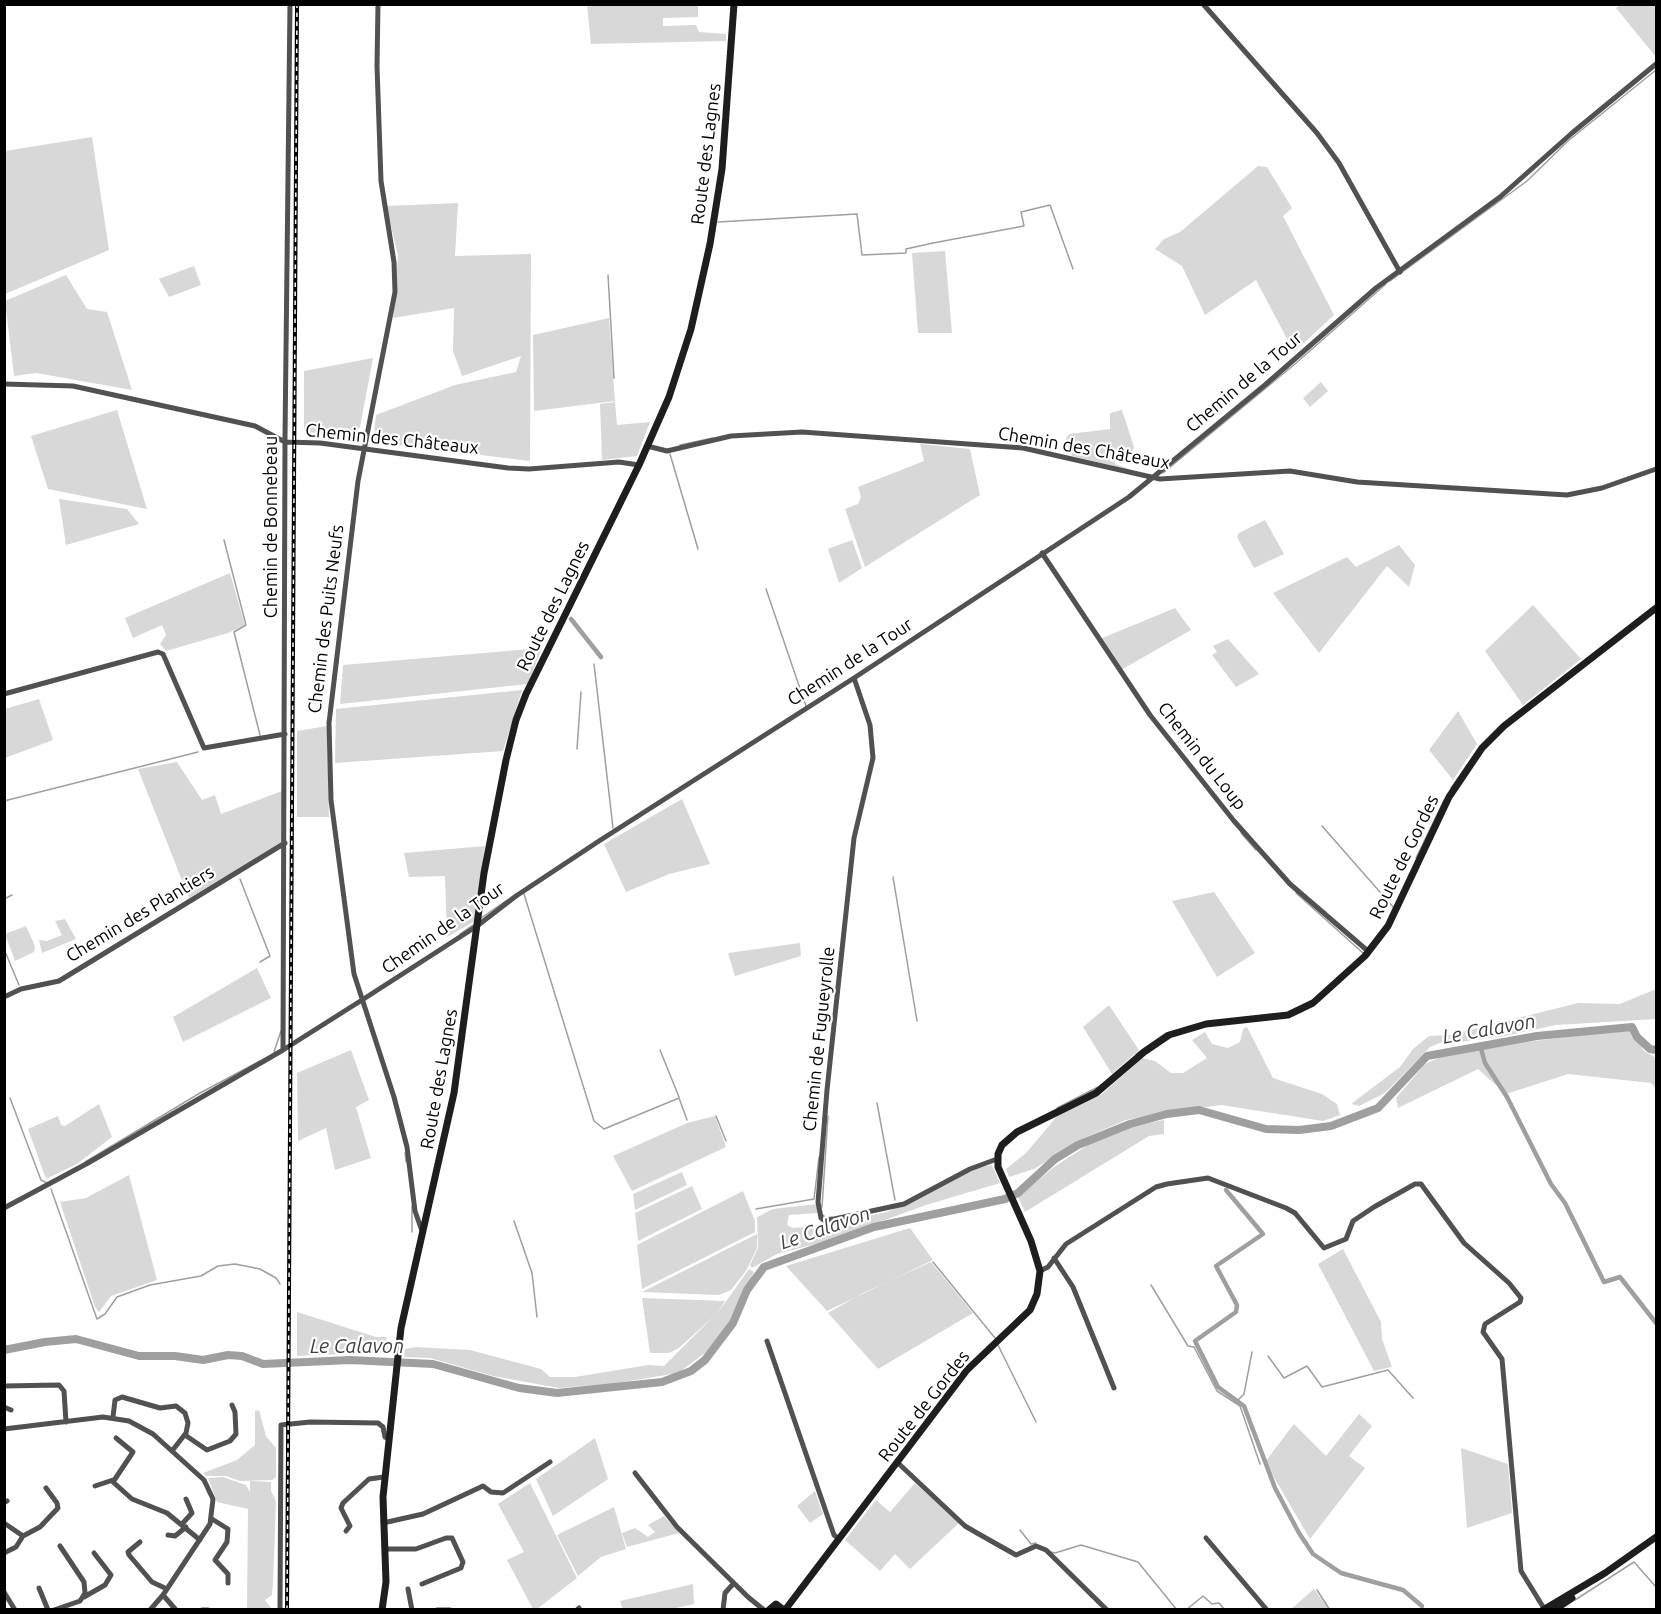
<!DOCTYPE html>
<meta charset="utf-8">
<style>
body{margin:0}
#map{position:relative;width:1661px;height:1614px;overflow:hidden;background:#fff;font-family:Ubuntu,sans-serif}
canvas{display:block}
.frame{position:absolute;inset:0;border:6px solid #000;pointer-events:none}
</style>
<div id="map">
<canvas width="1661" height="1614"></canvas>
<div class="frame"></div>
</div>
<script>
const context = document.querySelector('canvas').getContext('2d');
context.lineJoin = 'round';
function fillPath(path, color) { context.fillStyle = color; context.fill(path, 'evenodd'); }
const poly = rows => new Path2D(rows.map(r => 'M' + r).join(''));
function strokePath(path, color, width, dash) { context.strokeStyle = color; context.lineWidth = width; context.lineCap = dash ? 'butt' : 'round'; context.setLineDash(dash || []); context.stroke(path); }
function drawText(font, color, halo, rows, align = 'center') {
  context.font = font + ' Ubuntu,sans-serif'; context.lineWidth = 4.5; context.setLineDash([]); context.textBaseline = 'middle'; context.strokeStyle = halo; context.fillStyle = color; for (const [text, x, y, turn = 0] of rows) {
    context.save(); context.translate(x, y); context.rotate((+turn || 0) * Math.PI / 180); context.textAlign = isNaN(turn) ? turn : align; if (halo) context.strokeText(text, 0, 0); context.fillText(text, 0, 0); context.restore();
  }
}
const green = poly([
 [587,5,698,5,698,17,663,18,663,26,696,25,699,32,726,34,726,41,591,44],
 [1620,5,1656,5,1656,57,1616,8],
 [92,137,109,250,5,294,5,151],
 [1258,166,1267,167,1292,208,1283,216,1334,315,1294,352,1256,280,1205,315,1182,266,1155,249,1164,239,1180,232],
 [458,203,455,256,531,254,530,461,373,442,376,415,455,385,516,372,521,356,462,376,453,351,454,308,393,318,398,255,386,206],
 [945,251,952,333,918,333,912,253],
 [194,266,201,285,169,297,159,279],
 [66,275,87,309,107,312,132,390,36,373,14,376,5,301],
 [609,318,615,401,534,411,533,335],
 [373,358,360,427,350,439,304,431,304,371],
 [1321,382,1328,391,1310,407,1303,398],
 [615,402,617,425,650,422,637,456,602,460,600,404],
 [117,410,147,509,48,489,31,436],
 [1122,410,1134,447,1132,453,1115,456,1115,464,1135,471,1072,456,1066,438,1069,434,1110,429,1110,413],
 [920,444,970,449,980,495,865,567,845,509,858,504,861,497,858,487,924,461],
 [59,499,127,509,139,524,66,545],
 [1265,520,1284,554,1254,568,1237,537,1239,533],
 [852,540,862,568,839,583,828,549],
 [1399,545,1415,565,1409,587,1387,566,1319,653,1273,593,1347,557,1356,567],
 [230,573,245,625,228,633,166,651,160,644,166,635,162,625,133,638,125,618],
 [1533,605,1581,659,1523,705,1485,651],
 [1175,608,1191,630,1121,670,1100,639],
 [1228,639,1259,674,1236,687,1212,655,1217,652,1213,646],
 [542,648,528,684,340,704,343,665],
 [522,690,503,751,335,763,336,709],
 [39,699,53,740,5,758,5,709],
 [1458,711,1477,744,1453,780,1429,750],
 [327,726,329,817,297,817,297,731],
 [177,762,202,800,215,795,221,814,282,791,283,842,189,898,138,769],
 [682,799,710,864,669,874,626,892,604,844],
 [485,846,475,921,447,937,445,876,409,877,404,853],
 [1214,892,1255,953,1217,977,1172,901],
 [65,919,76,939,42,953,39,940,47,941,62,935,55,921],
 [26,926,35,946,34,952,15,961,5,934],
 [800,943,801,956,735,976,728,953],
 [257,968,271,998,183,1042,173,1017],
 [1656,989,1656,1019,1556,1025,1505,1036,1460,1042,1442,1042,1430,1047,1385,1093,1359,1106,1351,1104,1400,1067,1413,1049,1429,1036,1450,1035,1578,1003,1620,1004],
 [1109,1005,1139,1050,1112,1074,1083,1027],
 [1247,1027,1273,1078,1322,1094,1337,1104,1340,1115,1323,1121,1221,1105,1157,1114,1126,1120,1084,1138,1034,1169,1009,1177,1006,1169,1026,1153,1058,1115,1102,1094,1142,1058,1155,1061,1171,1073,1183,1073,1207,1058,1192,1040,1205,1032,1212,1044,1228,1048,1240,1042,1243,1029],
 [1630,1029,1644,1051,1656,1058,1656,1088,1651,1083,1568,1074,1506,1094,1478,1069,1398,1108,1396,1098,1425,1064,1443,1056,1527,1042],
 [351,1050,369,1100,356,1107,371,1158,335,1170,326,1128,298,1141,297,1073],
 [99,1104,112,1137,77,1164,46,1179,28,1129,58,1116,61,1125,65,1126],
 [715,1116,726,1147,632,1191,613,1156,687,1123],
 [1164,1120,1164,1134,1149,1136,1025,1212,1018,1197,1054,1167,1091,1143,1127,1127],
 [992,1165,1000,1183,926,1205,827,1241,777,1254,752,1268,750,1265,758,1248,757,1217,773,1209,817,1204,818,1213,789,1215,787,1225,793,1228,825,1225,887,1212,978,1168],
 [682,1172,687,1185,635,1210,633,1194],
 [129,1175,157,1280,111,1296,99,1312,95,1307,60,1202,86,1198],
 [692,1186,702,1209,638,1241,635,1213],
 [743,1191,755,1221,755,1232,642,1289,637,1245],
 [910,1228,933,1260,827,1311,786,1266],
 [757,1234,757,1248,746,1271,731,1290,719,1295,642,1292],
 [1343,1249,1381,1322,1382,1339,1392,1367,1374,1371,1318,1264],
 [931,1262,973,1313,878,1369,828,1313,863,1293],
 [749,1269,754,1272,729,1326,705,1353,678,1373,611,1384,559,1388,493,1376,430,1358,404,1357,405,1349,415,1347,470,1350,541,1369,550,1377,575,1377,648,1365,664,1366,714,1316,679,1348,669,1353,650,1353,642,1298,725,1301,717,1314],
 [297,1312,376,1337,386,1337,390,1352,297,1356],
 [259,1410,266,1436,276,1448,276,1477,272,1480,240,1481,226,1476,206,1476,203,1473,237,1460,255,1445,255,1411],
 [1359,1414,1372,1426,1349,1456,1365,1468,1310,1539,1265,1462,1294,1424,1326,1456],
 [595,1438,608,1479,553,1516,536,1479],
 [1461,1448,1508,1464,1512,1513,1467,1528],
 [223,1477,246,1485,250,1492,250,1481,271,1482,271,1491,276,1501,273,1584,272,1595,265,1600,272,1609,247,1609,248,1509,217,1502,208,1478],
 [530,1483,577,1578,537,1609,533,1609,507,1560,524,1552,498,1504],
 [915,1483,959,1523,910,1569,895,1554,880,1571,845,1540,876,1500,890,1512],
 [815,1491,823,1514,810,1523,797,1506],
 [614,1507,626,1549,601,1557,578,1576,557,1535],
 [664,1516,679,1533,627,1547,622,1533,635,1528,648,1537,655,1532,648,1525],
 [693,1584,694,1604,671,1609,623,1610,620,1601],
 [1314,1589,1329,1609,1291,1609]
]);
const stream = poly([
 [718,222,857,214,862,255,906,253,906,249,933,243,1024,226,1021,212,1050,205,1073,269],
 [608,275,614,378],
 [1390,281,1527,181,1568,141,1656,70],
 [680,445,713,438],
 [670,454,698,549],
 [1163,473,1295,364,1386,284],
 [224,540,246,625,234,632,260,735],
 [766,589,806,706],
 [594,664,613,828],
 [577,749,581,692],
 [1451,788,1472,758],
 [4,801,198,752],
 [1322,826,1394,908],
 [1241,833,1256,850],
 [1416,858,1444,800],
 [893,877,917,1021],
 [240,879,270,956,260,962],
 [1296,893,1363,953],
 [524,894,594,1121,604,1129,679,1098,687,1120],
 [4,899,12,895],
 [481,918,507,900],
 [460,934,473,925],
 [4,949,19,985],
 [660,1050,679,1097],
 [274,1052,281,1031],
 [1136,1054,1166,1033],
 [10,1098,41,1180,47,1183],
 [877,1103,895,1200],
 [1057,1108,1098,1087],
 [716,1116,726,1141],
 [405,1153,406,1162],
 [85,1162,200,1093,260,1061],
 [51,1189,97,1319,105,1314,117,1297,150,1285,201,1276,218,1266,235,1264,260,1269,276,1278,280,1284],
 [412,1206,412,1232],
 [822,1207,828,1116],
 [756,1209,814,1199,819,1157],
 [823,1215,826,1218,832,1217],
 [514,1221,532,1273,537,1317],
 [933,1262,995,1338],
 [1151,1285,1188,1346,1194,1347,1217,1391,1240,1406,1260,1464],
 [998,1345,1036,1422],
 [1268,1356,1284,1378,1307,1366,1322,1387,1388,1370,1413,1398],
 [1237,1401,1244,1394,1252,1352],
 [1020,1530,1031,1544,1036,1543],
 [1051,1552,1055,1553,1081,1545,1138,1562,1177,1610],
 [1317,1590,1330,1610],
 [1575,1600,1634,1562,1656,1587],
 [1186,1610,1203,1596,1212,1604,1219,1603,1225,1610]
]);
const canal = poly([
 [571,619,601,657],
 [1480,1045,1485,1063,1507,1097,1551,1184,1565,1203,1604,1282,1620,1277,1656,1323],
 [1226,1190,1263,1234,1216,1266,1237,1305,1236,1312,1195,1341,1218,1387,1244,1406,1275,1488,1299,1533,1313,1554,1341,1573,1403,1590,1422,1606]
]);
const river = poly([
 [4,1350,45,1342,76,1339,139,1356,175,1356,203,1360,228,1355,242,1356,263,1364,350,1360,433,1364,519,1388,557,1393,662,1382,691,1371,705,1360,733,1323,747,1290,764,1267,874,1227,1005,1199,1018,1193,1055,1159,1078,1145,1130,1124,1167,1114,1199,1110,1266,1129,1299,1130,1331,1126,1378,1108,1427,1056,1537,1036,1632,1027,1637,1037,1650,1049,1656,1050]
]);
const street = poly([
 [378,4,377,66,381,181,394,262,395,292,358,481,329,723,331,800,354,974,394,1097,407,1147,415,1211,422,1231],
 [1203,4,1317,133,1339,163,1400,272],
 [4,384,73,386,255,426,285,442,320,443,508,468,529,469,619,462,639,465],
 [647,446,667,451,731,436,802,432,1023,448,1160,479,1290,471,1357,482,1567,495,1602,488,1656,469],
 [1042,553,1150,715,1234,821,1290,884,1369,952],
 [854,678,870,725,873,758,854,838,827,1090,818,1202,821,1218,825,1221,904,1204,970,1169,997,1159],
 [4,694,158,652,163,654,204,748,285,734],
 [4,997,21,989,59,981,285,843],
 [283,1050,285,438,290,4],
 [4,1208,88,1163,283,1050,362,1000,477,926,516,896,599,841,854,678,1129,497,1265,385,1376,288,1500,197,1572,133,1656,64],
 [1054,1258,1073,1287,1114,1388],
 [1040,1271,1048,1267,1066,1244,1156,1187,1167,1184,1208,1178,1286,1208,1295,1213,1324,1248,1346,1239,1353,1221,1374,1207,1415,1184,1421,1184,1464,1243,1509,1283,1521,1298,1520,1302,1485,1324,1483,1332,1502,1359,1521,1571,1545,1610],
 [767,1341,834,1535,839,1539],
 [4,1386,59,1385,64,1391,66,1422],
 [4,1407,11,1410],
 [113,1417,115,1400,122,1397,160,1408,176,1406,185,1413,188,1423,186,1433,172,1451],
 [4,1429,103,1417,129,1421,153,1434,204,1480,213,1499,210,1524,163,1595,150,1610],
 [185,1435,207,1450,230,1441,236,1434,235,1412,232,1405],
 [116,1438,133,1452,113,1482,132,1499,167,1513,200,1540],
 [898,1463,965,1526,977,1533,1016,1555,1036,1546,1046,1550,1107,1610],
 [635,1473,677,1527,748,1597,764,1610],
 [95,1486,113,1480],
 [4,1503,7,1501],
 [212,1519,228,1529,227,1542,215,1560,228,1574,228,1583],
 [4,1523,23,1536],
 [383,1523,423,1514,483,1486,491,1492,503,1493,550,1462],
 [182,1524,192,1513,186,1499],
 [346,1531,350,1526,341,1508,343,1503,369,1479,384,1477],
 [168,1535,175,1536,186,1527],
 [1206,1538,1267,1610],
 [140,1542,128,1552,129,1555,152,1582,167,1589],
 [385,1549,416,1549,446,1538,452,1538,463,1562,461,1568,422,1584],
 [4,1553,16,1547,23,1536,40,1527,58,1508,57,1503,46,1488],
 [39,1588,48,1610],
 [408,1589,412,1610],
 [4,1592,15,1610],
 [163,1595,176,1610],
 [84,1597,105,1585,111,1575,94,1553],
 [54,1610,80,1601,85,1593,84,1582,60,1546],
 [202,1610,208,1610],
 [280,1610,281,1425,310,1422,378,1423,383,1427,385,1437,389,1439],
 [437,1610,450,1610],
 [577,1610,579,1608],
 [723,1610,725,1593,734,1583]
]);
const secondary = poly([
 [382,1610,386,1582,383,1497,401,1328,454,1093,484,873,506,760,516,720,526,694,639,465,669,397,691,329,710,244,722,169,734,4],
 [769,1610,776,1604,784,1610],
 [785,1610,967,1370,1030,1310,1037,1294,1040,1271,1031,1241,998,1167,998,1154,1002,1145,1017,1132,1096,1093,1144,1052,1169,1035,1206,1024,1288,1015,1313,1003,1365,956,1388,926,1449,797,1482,748,1504,726,1656,608],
 [1543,1610,1605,1573,1656,1537],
 [1554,1610,1572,1598]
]);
const rail = poly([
 [287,1610,297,4]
]);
const streetNames = [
 ["Route des Lagnes",706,154,-83],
 ["Chemin de la Tour",1244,382,-40],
 ["Chemin des Châteaux",392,439,6],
 ["Chemin des Châteaux",1084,448,10],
 ["Chemin de Bonnebeau",271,527,-90],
 ["Route des Lagnes",553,606,-64],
 ["Chemin des Puits Neufs",326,619,-83],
 ["Chemin de la Tour",850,662,-33],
 ["Chemin du Loup",1202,756,52],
 ["Route de Gordes",1404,857,-64],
 ["Chemin des Plantiers",140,914,-31],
 ["Chemin de la Tour",443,928,-35],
 ["Chemin de Fugueyrolle",819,1039,-84],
 ["Route des Lagnes",439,1079,-80],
 ["Route de Gordes",924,1406,-52]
];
const waterNames = [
 ["Le Calavon",1489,1029,-10],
 ["Le Calavon",825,1228,-19],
 ["Le Calavon",357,1346]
];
fillPath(green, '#d8d8d8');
strokePath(stream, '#9f9f9f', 1.5);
strokePath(canal, '#9f9f9f', 4.5);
strokePath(river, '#9f9f9f', 8);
strokePath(street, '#515151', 5);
strokePath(secondary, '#1e1e1e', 7);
strokePath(rail, '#000', 4);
strokePath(rail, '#fff', 1.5, [4.5]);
drawText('18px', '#000', '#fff', streetNames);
drawText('italic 20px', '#404040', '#fff', waterNames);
</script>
